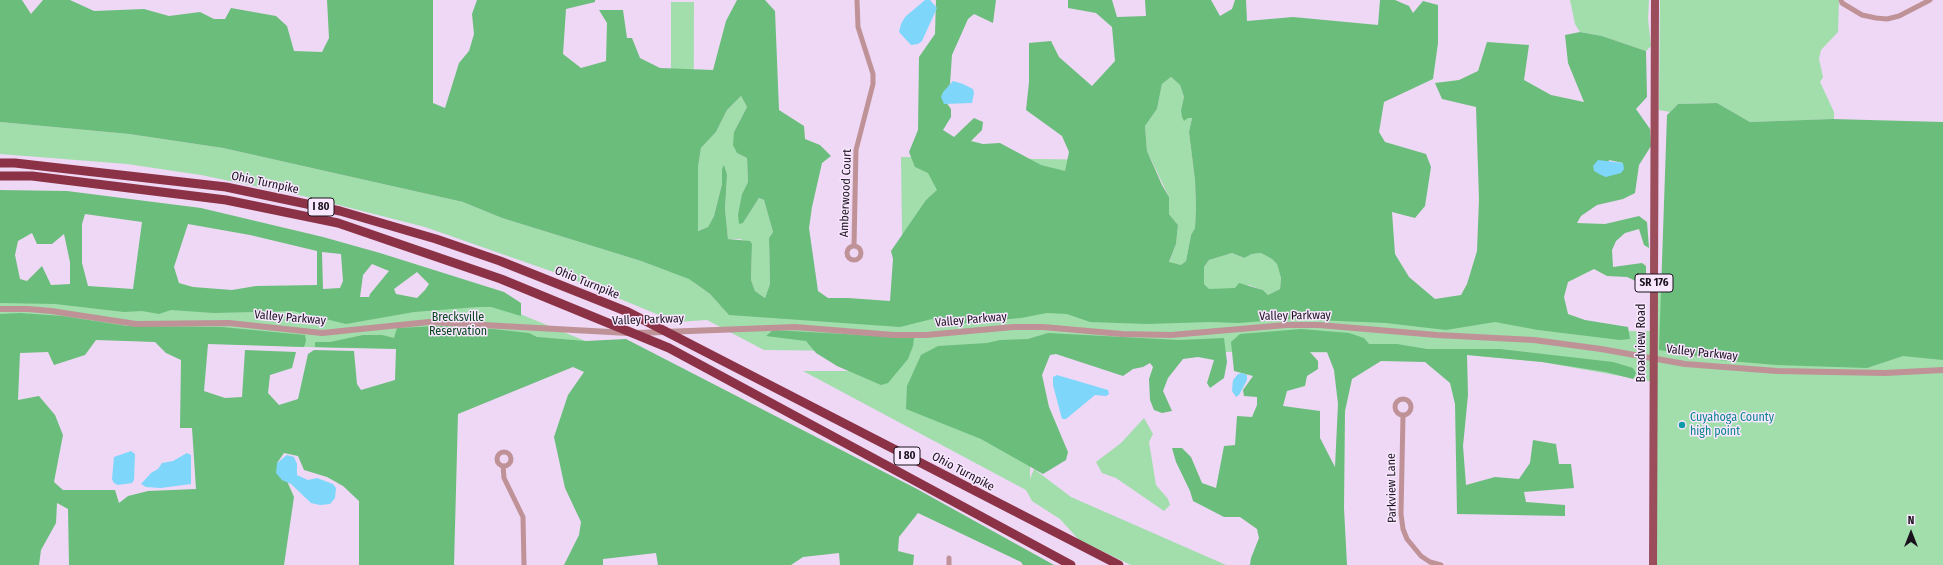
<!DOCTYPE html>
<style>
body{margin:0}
#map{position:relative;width:1943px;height:565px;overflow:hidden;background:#eed8f5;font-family:"Fira Sans Condensed",sans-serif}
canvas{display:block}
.north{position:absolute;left:1891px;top:513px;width:40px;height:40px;-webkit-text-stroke:3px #f9e7ff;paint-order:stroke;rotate:0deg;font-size:11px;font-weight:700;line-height:16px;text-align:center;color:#1a131d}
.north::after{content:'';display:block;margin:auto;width:14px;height:18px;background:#1a131d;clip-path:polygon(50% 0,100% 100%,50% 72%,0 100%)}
</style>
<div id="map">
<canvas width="1943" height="565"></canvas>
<div class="north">N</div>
</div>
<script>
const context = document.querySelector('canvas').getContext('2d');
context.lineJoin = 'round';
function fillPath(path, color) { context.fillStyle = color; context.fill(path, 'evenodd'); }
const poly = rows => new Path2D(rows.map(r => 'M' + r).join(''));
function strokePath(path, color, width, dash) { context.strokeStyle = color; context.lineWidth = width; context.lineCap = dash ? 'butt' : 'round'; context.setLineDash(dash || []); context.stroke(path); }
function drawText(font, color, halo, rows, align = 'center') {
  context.font = font + ' "Fira Sans Condensed",sans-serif'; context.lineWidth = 3; context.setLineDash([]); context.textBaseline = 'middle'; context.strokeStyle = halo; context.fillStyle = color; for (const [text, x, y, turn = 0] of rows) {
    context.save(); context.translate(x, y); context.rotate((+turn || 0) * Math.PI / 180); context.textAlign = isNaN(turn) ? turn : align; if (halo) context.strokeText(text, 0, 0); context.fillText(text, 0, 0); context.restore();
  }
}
const green = poly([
 [1570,0,1649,0,1648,19,1651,46,1646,51,1602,36,1580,32,1575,24],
 [1660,0,1839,0,1838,32,1821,50,1819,59,1823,77,1820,82,1834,112,1834,119,1750,122,1717,103,1678,104,1670,112,1659,110],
 [671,2,694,2,693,282,710,294,720,305,903,306,901,157,1108,160,1107,306,1581,322,1629,331,1654,331,1655,286,1943,286,1943,565,1654,565,1654,382,1542,362,1447,353,1031,351,1030,479,1034,469,1071,497,1226,565,1131,565,1079,540,1060,519,1032,501,1026,490,803,371,855,371,855,351,764,350,707,320,676,322,562,275,425,227,303,196,201,175,127,164,0,154,0,122,129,134,223,148,463,202,502,218,641,261,671,272],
 [1171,77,1180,85,1184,97,1181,110,1188,118,1192,117,1189,132,1195,180,1196,207,1195,228,1191,235,1186,261,1181,265,1169,263,1176,244,1178,225,1169,214,1169,197,1147,151,1145,126,1157,109,1162,84],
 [741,96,747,107,734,132,737,153,747,158,748,182,742,194,743,223,759,198,764,200,773,232,769,238,770,284,765,298,755,291,751,280,752,244,740,239,728,239,725,209,727,175,722,169,722,184,714,216,708,227,697,231,698,167,701,148,716,132,727,110],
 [1232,253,1243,258,1252,254,1261,253,1272,259,1277,264,1281,278,1280,289,1268,295,1263,290,1249,285,1227,290,1209,290,1204,284,1204,267,1209,260],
 [0,291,496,304,607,350,335,348,0,336],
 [1144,418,1153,434,1149,442,1156,485,1168,499,1170,505,1164,511,1116,478,1102,473,1096,462,1121,443]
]);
const forest = poly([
 [0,0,22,0,31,14,43,0,70,0,94,11,144,9,169,16,200,12,214,19,225,19,231,8,276,16,287,26,294,51,322,52,329,38,327,0,433,0,433,103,445,108,459,63,469,51,474,34,472,14,477,0,595,0,595,2,566,9,563,54,581,68,606,61,607,23,599,10,623,10,627,38,632,38,640,58,660,68,713,70,726,21,737,0,765,0,775,11,779,110,804,126,805,139,820,145,831,156,822,163,812,207,809,228,818,291,828,298,848,298,890,301,893,259,891,251,926,200,937,190,928,173,915,167,909,152,918,130,919,57,935,34,936,0,996,0,993,23,974,14,968,19,952,55,950,84,943,98,951,109,951,117,943,130,954,137,974,118,983,122,982,130,971,141,983,144,1000,143,1041,165,1065,171,1069,152,1062,136,1026,110,1029,82,1029,43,1051,41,1059,57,1092,86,1115,61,1112,27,1096,13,1068,8,1068,0,1112,0,1117,17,1146,16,1145,0,1211,0,1220,16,1232,9,1235,0,1246,0,1247,21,1293,17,1378,25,1380,0,1395,0,1409,6,1413,13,1423,1,1438,5,1438,43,1433,79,1384,102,1379,132,1385,142,1426,154,1431,167,1425,206,1415,218,1392,212,1395,254,1409,277,1435,299,1461,295,1467,284,1477,251,1479,199,1476,107,1442,99,1435,83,1459,80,1478,71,1487,42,1529,45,1524,80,1551,95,1584,102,1568,63,1565,35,1580,32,1602,36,1646,51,1647,97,1636,109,1650,129,1651,146,1639,165,1635,193,1623,199,1597,205,1581,216,1577,223,1605,224,1639,216,1647,222,1649,248,1644,245,1639,229,1625,233,1616,241,1612,250,1613,267,1642,263,1646,266,1646,292,1638,282,1627,277,1607,276,1594,269,1568,282,1564,297,1568,314,1585,320,1628,327,1630,339,1620,340,1538,330,1495,322,1446,330,1386,323,1291,319,1238,323,1210,322,1147,324,1090,322,1067,314,1047,313,1021,318,965,323,942,324,932,319,900,327,729,315,710,294,689,279,641,261,502,218,463,202,223,148,129,134,0,122],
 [1171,77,1180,85,1184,97,1181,110,1182,117,1184,121,1188,118,1192,118,1189,132,1195,180,1196,207,1195,228,1191,235,1186,261,1181,265,1169,262,1176,244,1178,225,1169,214,1169,197,1162,185,1147,151,1145,126,1157,109,1162,84],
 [741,96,747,107,734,132,733,145,737,153,747,158,748,182,742,194,738,215,739,224,743,223,759,198,764,200,773,232,769,238,770,284,765,298,755,291,751,280,752,244,750,241,728,239,725,209,727,175,724,165,722,169,722,184,714,216,708,227,698,231,698,167,701,148,716,132,727,110],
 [1609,160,1623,163,1606,177],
 [1232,253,1244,258,1252,254,1261,253,1272,259,1277,264,1281,278,1280,289,1268,295,1263,290,1239,283,1235,288,1209,289,1204,284,1204,267,1209,260],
 [1717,103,1750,122,1832,119,1943,122,1943,360,1903,356,1867,368,1776,365,1718,360,1659,350,1667,115,1678,104],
 [0,190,67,191,201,208,323,237,380,253,504,292,521,303,521,316,491,307,478,307,414,312,346,324,293,311,214,313,171,310,159,314,142,311,124,312,55,304,0,303],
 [85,214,142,222,133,289,88,286,82,263,82,224],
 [188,224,250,235,317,251,317,285,256,286,232,290,193,287,179,283,174,267],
 [32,233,37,244,52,244,64,234,70,262,70,284,51,285,42,266,27,281,20,279,15,255,18,241],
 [322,252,341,254,343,281,340,288,323,289],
 [372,264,389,271,370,294,369,297,360,297,363,275],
 [417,272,429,284,425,290,417,298,396,294,394,289],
 [20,313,63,316,127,326,222,327,305,335,306,341,304,347,208,344,204,391,225,398,242,397,245,350,296,352,292,368,270,375,268,393,279,405,298,399,308,354,314,350,354,351,357,384,361,390,395,380,396,349,315,347,315,342,330,342,363,335,382,335,394,338,397,328,438,326,493,329,529,333,537,337,586,341,626,339,917,489,1054,565,1023,565,1021,562,918,513,899,537,898,551,914,555,913,565,840,565,839,553,803,557,791,565,658,565,656,553,603,559,603,565,564,565,579,535,581,522,565,488,554,437,568,395,584,372,573,367,458,414,454,565,359,565,359,501,343,486,327,477,304,470,298,456,284,453,277,463,282,480,287,481,294,497,284,565,69,565,68,509,57,503,56,523,41,550,39,565,0,565,0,314],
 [96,340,155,342,166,353,181,360,180,428,192,428,196,489,148,491,128,496,119,503,115,490,63,490,54,482,63,435,55,415,39,396,18,400,20,353,48,352,54,365,85,355],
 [1301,329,1349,333,1364,338,1369,344,1397,344,1427,349,1500,349,1613,362,1633,368,1636,373,1633,379,1606,372,1542,362,1467,355,1468,395,1463,446,1466,485,1495,477,1519,479,1530,463,1533,440,1556,444,1559,464,1571,464,1574,488,1524,492,1526,502,1565,505,1565,516,1457,514,1455,404,1450,383,1425,362,1381,361,1352,379,1345,411,1344,508,1347,565,1250,565,1251,558,1259,538,1257,529,1240,517,1224,517,1193,501,1190,491,1176,462,1172,448,1182,448,1191,457,1202,483,1216,488,1224,446,1235,445,1237,416,1252,417,1257,405,1257,397,1244,396,1243,390,1253,376,1234,371,1231,342,1240,334],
 [1310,352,1327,352,1334,370,1338,404,1335,467,1320,438,1320,411,1283,406,1287,391,1305,386,1307,376,1318,369,1318,361],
 [773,330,914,338,913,346,908,359,888,383,881,385,837,366,816,353,806,341,766,336],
 [1048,333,1179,340,1224,338,1227,362,1224,378,1210,388,1207,383,1214,360,1198,357,1183,359,1168,378,1163,391,1172,411,1162,413,1154,410,1150,400,1149,379,1153,367,1150,363,1143,367,1133,369,1123,376,1056,354,1050,355,1042,375,1049,407,1068,452,1066,460,1043,474,981,439,906,409,907,386,921,355,938,346,987,343,1000,340,1028,339]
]);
const water = poly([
 [925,0,930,0,937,8,922,41,918,44,911,45,899,32,901,24,905,17],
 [953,81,963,84,973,89,974,93,972,103,944,104,941,97,943,92],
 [1598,160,1623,163,1624,169,1621,173,1606,177,1601,175,1594,171,1593,166],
 [1242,373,1247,375,1247,380,1239,395,1236,397,1232,391,1233,380,1238,374],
 [1057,375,1108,390,1109,394,1106,396,1095,395,1066,419,1062,419,1053,385,1053,377],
 [131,451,135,454,134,480,132,483,118,485,114,483,112,479,114,457],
 [187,453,191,455,191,484,161,488,146,487,141,484,151,473,158,469,162,463,173,461],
 [287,455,294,457,297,464,297,475,308,480,317,478,333,484,336,488,335,498,330,504,320,505,311,503,291,484,282,480,276,473,277,463]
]);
const minor = poly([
 [1841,0,1842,3,1862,15,1876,18,1887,19,1899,16,1930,0],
 '847 253a7 7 0 1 1 14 0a7 7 0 1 1-14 0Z',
 [854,246,856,150,873,84,873,74,858,27,857,0],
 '1395 407a8 8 0 1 1 16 0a8 8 0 1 1-16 0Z',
 [1403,415,1401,514,1403,529,1407,539,1421,556,1430,562,1441,565],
 '497 459a7 7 0 1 1 14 0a7 7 0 1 1-14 0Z',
 [503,466,504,478,523,517,524,565],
 [949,565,949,558]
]);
const tertiary = poly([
 [0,309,28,309,51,311,136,324,229,323,322,333,429,322,628,333],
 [637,333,795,327,894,335,926,335,1013,327,1043,327,1122,334,1171,335,1286,325,1319,325,1437,335,1534,340,1601,349,1685,364,1777,371,1885,373,1943,370]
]);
const primary = poly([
 [1653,565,1655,0]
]);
const motorway = poly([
 [0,163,15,163,226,187,340,211,436,239,500,261,628,312,1119,565],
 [0,176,32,176,226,200,338,223,501,279,669,348,1071,565]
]);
const markers = [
 [1682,425,4,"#0f9aa8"]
];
const shields = [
 [321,207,26],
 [1654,283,38],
 [907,456,26]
];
const shieldNames = [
 ["I 80",321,207],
 ["SR 176",1654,283],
 ["I 80",907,456]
];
const streetNames = [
 ["Ohio Turnpike",265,183,12],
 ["Amberwood Court",846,193,-88],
 ["Ohio Turnpike",587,283,22],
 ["Valley Parkway",1295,316,-1],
 ["Valley Parkway",290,318,5],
 ["Valley Parkway",648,320,-2],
 ["Valley Parkway",971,320,-5],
 ["Broadview Road",1642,343,-90],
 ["Valley Parkway",1702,353,6],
 ["Ohio Turnpike",963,472,28],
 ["Parkview Lane",1392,488,-91]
];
const parkNames = [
 ["Brecksville",458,318],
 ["Reservation",458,332]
];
const cultureNames = [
 ["Cuyahoga County",1690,418],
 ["high point",1690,432]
];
fillPath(green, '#a2ddac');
fillPath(forest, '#6bbd7c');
fillPath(water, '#7ed6fa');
strokePath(minor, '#bf9297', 5);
strokePath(tertiary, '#bf9297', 6);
strokePath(primary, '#9b4d5b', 8);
strokePath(motorway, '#8c3246', 9);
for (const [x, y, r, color] of markers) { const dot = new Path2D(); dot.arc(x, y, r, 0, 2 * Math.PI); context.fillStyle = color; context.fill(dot); strokePath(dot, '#f9e7ff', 1.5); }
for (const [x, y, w] of shields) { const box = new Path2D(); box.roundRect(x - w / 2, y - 9, w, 18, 3); context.fillStyle = '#f9e7ff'; context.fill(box); strokePath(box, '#1a131d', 1); }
drawText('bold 11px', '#1a131d', null, shieldNames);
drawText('12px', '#1a131d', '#f9e7ff', streetNames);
drawText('12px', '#09471e', '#f9e7ff', parkNames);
drawText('12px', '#0d838f', '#f9e7ff', cultureNames, 'left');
</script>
